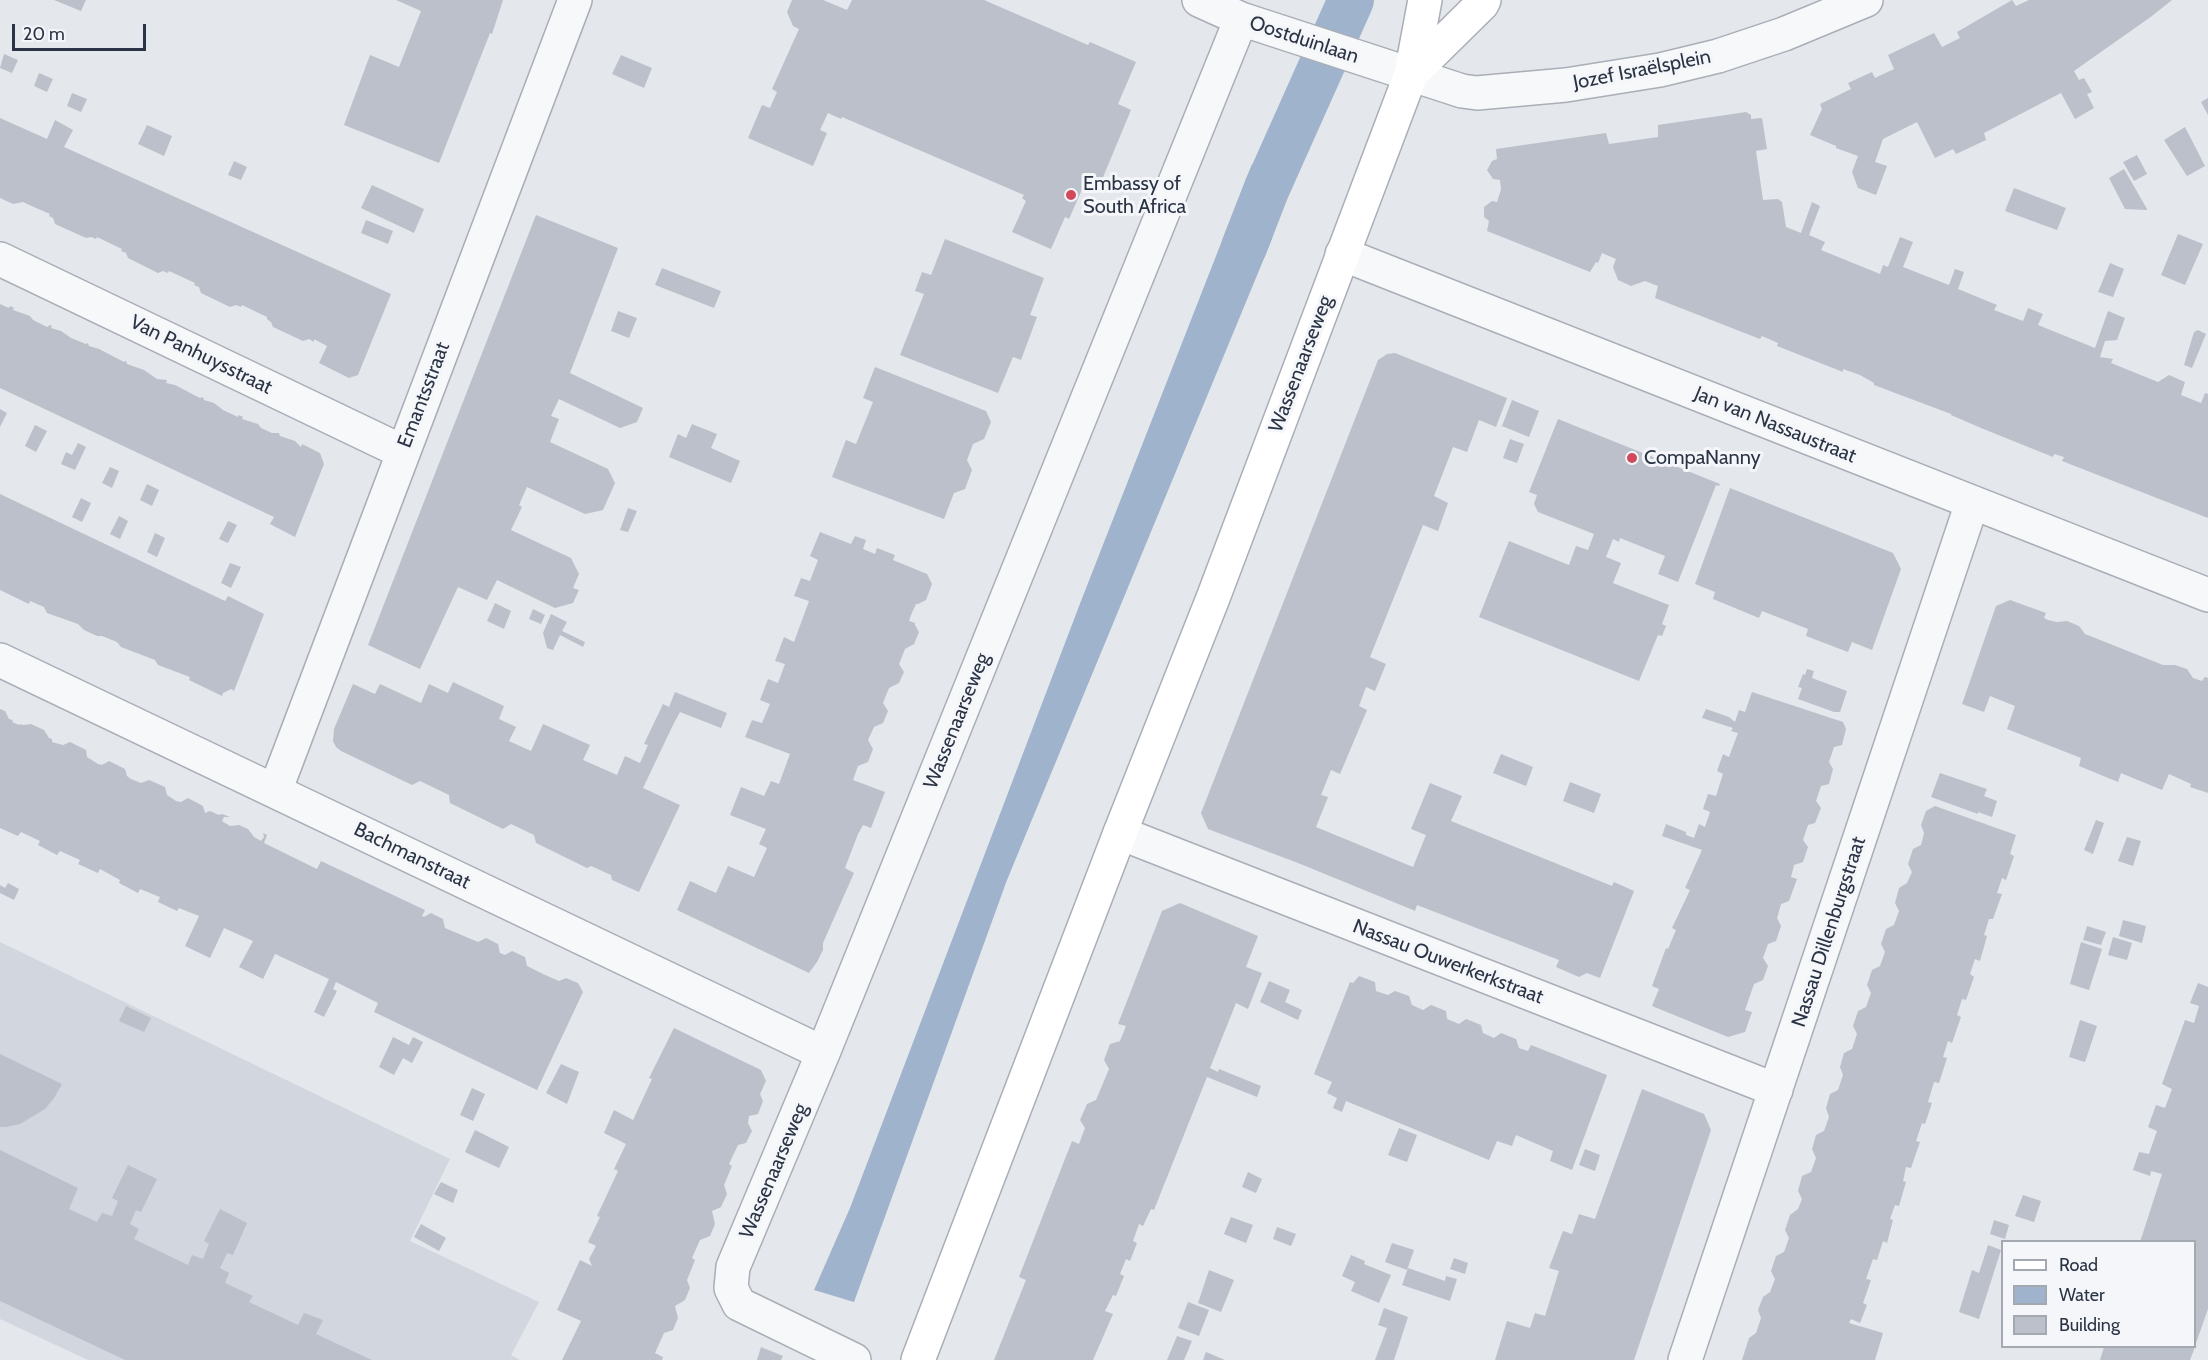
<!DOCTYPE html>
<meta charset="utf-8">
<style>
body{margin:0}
#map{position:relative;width:2208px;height:1360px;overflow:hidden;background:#e4e7ec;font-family:Cabin,sans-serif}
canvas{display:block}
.legend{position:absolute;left:2001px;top:1240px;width:195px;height:108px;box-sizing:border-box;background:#f4f6f9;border:2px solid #a4a8b1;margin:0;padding:8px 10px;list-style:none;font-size:18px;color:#2b3445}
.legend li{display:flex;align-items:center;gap:12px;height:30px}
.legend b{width:30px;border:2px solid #a4a8b1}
.scale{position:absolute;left:12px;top:24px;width:134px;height:27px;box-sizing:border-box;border:3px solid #2b3445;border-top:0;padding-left:8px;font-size:18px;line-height:21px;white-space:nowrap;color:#2b3445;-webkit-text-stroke:4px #f4f6f9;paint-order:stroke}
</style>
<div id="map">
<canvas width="2208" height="1360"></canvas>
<ul class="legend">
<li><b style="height:8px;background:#fff"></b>Road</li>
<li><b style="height:16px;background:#9fb4cc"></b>Water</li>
<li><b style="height:16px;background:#bbc0ca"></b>Building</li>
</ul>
<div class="scale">20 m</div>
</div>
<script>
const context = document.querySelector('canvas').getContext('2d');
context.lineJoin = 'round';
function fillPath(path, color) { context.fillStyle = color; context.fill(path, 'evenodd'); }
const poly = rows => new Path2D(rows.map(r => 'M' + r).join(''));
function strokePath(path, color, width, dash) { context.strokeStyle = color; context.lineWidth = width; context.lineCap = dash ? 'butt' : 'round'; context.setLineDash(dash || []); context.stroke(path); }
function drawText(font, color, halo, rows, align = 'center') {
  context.font = font + ' Cabin,sans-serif'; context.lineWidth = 6; context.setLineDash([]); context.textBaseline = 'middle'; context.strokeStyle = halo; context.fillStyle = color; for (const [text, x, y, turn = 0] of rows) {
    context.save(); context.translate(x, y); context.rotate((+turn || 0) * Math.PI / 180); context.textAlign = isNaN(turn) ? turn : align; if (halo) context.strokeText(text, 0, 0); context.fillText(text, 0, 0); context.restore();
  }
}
const built = poly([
 [0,942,450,1159,410,1241,539,1302,511,1355,520,1360,88,1360,0,1319]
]);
const water = poly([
 [1252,164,1282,210,1270,244,1007,880,854,1302,814,1290,850,1208,1081,601]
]);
const canal = poly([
 [1244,247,1267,188,1351,0]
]);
const building = poly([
 [54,0,86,0,81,11],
 [396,0,503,0,492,34,490,33,439,163,344,125,370,55,399,67,421,11],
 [792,0,823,0,847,10,852,0,984,0,1088,45,1090,42,1136,62,1118,104,1131,110,1101,182,1088,176,1069,219,1065,217,1051,249,1012,232,1026,201,1022,198,1024,195,842,117,841,119,828,113,820,130,827,133,813,166,748,138,762,105,770,108,777,92,772,89,799,29,793,26,787,12],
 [2012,0,2016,6,2029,0,2172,0,2152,16,2074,71,2079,80,2084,78,2092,92,2087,94,2094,108,2075,119,2061,93,1984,133,1986,140,1956,154,1953,149,1935,158,1917,122,1883,139,1875,162,1887,166,1876,195,1858,188,1852,172,1858,156,1836,148,1836,146,1810,135,1822,109,1820,104,1851,89,1848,83,1872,72,1875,78,1894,69,1888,55,1934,33,1942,47,1960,38,1957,32],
 [4,54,18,60,12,73,0,68],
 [621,55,652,68,644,88,612,74],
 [39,73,53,79,47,92,34,86],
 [72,93,87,99,81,112,67,106],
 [2208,98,2208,115,2201,102],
 [1746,112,1751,115,1751,119,1762,118,1767,149,1756,151,1763,200,1778,199,1782,202,1786,227,1801,233,1812,202,1820,206,1809,235,1825,242,1821,250,1880,274,1883,265,1888,267,1900,237,1913,242,1903,267,1949,285,1955,269,1964,272,1958,289,1997,305,1994,310,2023,321,2028,308,2043,314,2038,325,2095,348,2108,311,2125,318,2117,340,2105,341,2100,357,2113,359,2111,363,2158,382,2169,375,2185,382,2181,395,2201,403,2205,393,2208,394,2208,518,2062,461,2064,457,2054,454,2053,457,1981,428,1951,415,1951,414,1874,385,1874,383,1860,375,1843,369,1843,372,1777,346,1778,343,1762,336,1760,339,1655,298,1658,286,1645,281,1631,286,1618,280,1613,267,1616,259,1602,253,1598,263,1596,262,1590,272,1487,231,1489,221,1484,217,1484,207,1492,201,1497,202,1501,189,1500,180,1493,179,1487,170,1492,161,1497,159,1496,149,1606,133,1609,144,1658,137,1658,125],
 [0,118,47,139,55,120,73,130,64,147,391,294,358,375,349,378,319,363,327,346,314,339,314,342,309,339,303,341,273,327,271,322,267,319,267,317,242,305,241,307,236,305,230,307,201,293,199,287,194,285,195,283,169,271,168,273,163,271,158,273,128,258,126,253,121,251,122,249,97,237,96,239,91,237,86,238,55,224,53,218,49,216,50,214,36,208,23,202,13,204,0,198],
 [147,125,172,136,164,156,138,144],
 [2185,127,2205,166,2187,176,2164,140],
 [2137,155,2147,174,2134,181,2123,162],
 [234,161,247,167,241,180,228,175],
 [2124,169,2147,209,2147,210,2125,209,2109,178],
 [372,185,424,209,414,233,361,208],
 [2014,188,2066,208,2057,230,2005,211],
 [536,215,618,248,570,373,643,408,637,422,620,428,559,399,551,416,559,419,550,442,608,469,615,483,603,510,585,514,527,487,519,505,522,507,511,530,571,558,579,574,573,588,579,590,573,603,555,608,497,580,487,600,458,587,420,669,368,645],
 [366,220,393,231,388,244,361,233],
 [2178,234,2203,244,2185,285,2161,275],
 [945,239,1044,278,1030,315,1037,317,1021,360,1013,357,998,393,900,355,924,294,915,291,922,272,931,275],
 [2110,263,2124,269,2113,297,2098,292],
 [662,268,721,291,714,308,655,285],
 [0,304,9,308,10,306,14,308,13,310,30,316,33,320,47,327,50,325,52,326,51,328,61,331,71,338,86,344,88,343,89,346,99,349,124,362,126,361,127,364,144,370,157,379,167,380,166,383,175,385,200,398,203,397,204,400,214,403,223,410,238,417,239,415,243,417,242,419,258,424,261,428,272,433,279,433,280,436,295,441,301,447,302,444,320,453,324,464,295,537,270,524,274,517,0,388],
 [618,311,637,318,629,338,611,331],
 [2198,330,2206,334,2192,368,2184,365,2194,332],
 [1395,353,1507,398,1496,427,1479,420,1467,452,1453,447,1434,496,1448,503,1438,531,1423,525,1370,657,1386,664,1375,691,1366,687,1359,706,1367,710,1340,774,1331,770,1321,795,1328,797,1316,827,1413,867,1426,835,1411,829,1430,783,1462,796,1451,821,1612,886,1614,882,1634,891,1600,978,1587,973,1579,977,1556,967,1559,960,1417,905,1415,911,1413,910,1298,863,1208,829,1201,813,1378,360,1387,354],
 [875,367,986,411,991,422,984,439,973,444,967,460,972,470,965,489,954,493,944,519,832,477,846,440,856,444,873,402,863,398],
 [1512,400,1539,411,1529,437,1502,426],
 [0,409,7,413,0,427],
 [1558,419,1720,484,1719,486,1716,485,1678,582,1658,574,1665,556,1620,538,1619,542,1613,539,1606,557,1621,563,1613,583,1669,605,1662,624,1666,626,1662,636,1658,635,1639,681,1479,617,1509,541,1569,565,1576,546,1588,550,1594,534,1538,512,1534,504,1537,495,1529,492],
 [692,424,717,434,711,448,740,461,731,483,669,457,678,434,686,438],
 [35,425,47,431,36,452,25,446],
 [1510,439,1524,444,1517,463,1503,458],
 [78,443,86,447,75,470,61,464,66,452,72,455],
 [110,467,119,471,112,488,102,483],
 [147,484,159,490,152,506,140,500],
 [1730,488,1893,553,1901,569,1872,650,1852,642,1848,652,1806,636,1808,629,1762,611,1759,618,1713,599,1715,592,1695,584],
 [0,494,225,601,228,596,264,614,234,691,231,689,223,693,222,696,189,680,190,677,158,665,155,660,121,647,117,642,102,636,97,636,84,630,78,624,47,613,44,607,30,601,29,604,0,590],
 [81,498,91,503,82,522,72,517],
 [628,508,637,511,628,532,620,530],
 [119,516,128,521,120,539,110,534],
 [228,521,237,525,228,543,219,539],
 [820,532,851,544,855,536,866,540,863,549,875,554,877,548,895,555,893,560,927,574,932,584,926,600,918,604,916,604,911,615,909,621,915,623,915,625,919,632,914,644,905,649,899,664,904,672,899,683,889,688,883,703,888,711,883,723,874,727,868,740,873,749,868,762,858,766,853,780,885,792,871,828,863,825,858,834,845,868,854,873,823,943,823,950,817,962,809,973,677,910,690,881,716,893,728,866,754,877,767,848,759,844,766,829,730,815,741,787,764,796,771,781,779,784,790,754,745,737,752,720,762,723,770,704,760,700,768,679,778,683,785,664,775,661,784,637,794,642,809,601,794,596,801,578,810,581,818,560,810,556],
 [155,533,165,538,157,557,147,552],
 [230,563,241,567,231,588,221,583],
 [2010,600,2046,613,2044,618,2048,620,2057,622,2067,621,2079,626,2085,634,2163,665,2175,665,2187,669,2193,678,2202,681,2205,677,2208,678,2208,793,2190,787,2191,784,2169,774,2162,790,2121,773,2118,782,2079,766,2081,758,2007,729,2015,706,1990,696,1984,712,1962,704,1996,606],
 [495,603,511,611,504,629,487,621],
 [533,609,545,615,541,624,529,619],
 [551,614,567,622,562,631,585,642,583,647,560,635,553,650,547,648,543,633],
 [1807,669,1814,671,1812,678,1847,691,1840,712,1834,712,1798,699,1802,688,1798,687,1803,674,1805,675],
 [453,682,504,706,499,719,516,727,509,741,531,751,543,724,590,745,583,760,617,775,625,756,640,763,648,745,644,744,663,704,669,707,675,692,727,713,721,728,680,712,673,725,643,788,680,805,639,892,612,880,611,875,591,866,587,868,536,843,534,835,511,824,503,829,450,803,449,795,420,781,412,785,341,751,336,747,333,741,334,729,353,684,375,694,380,684,421,703,429,684,448,693],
 [1752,692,1843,722,1846,729,1842,745,1834,747,1829,762,1833,769,1829,784,1821,786,1816,801,1821,808,1815,823,1808,825,1803,840,1808,847,1803,862,1794,865,1791,877,1797,879,1789,901,1781,904,1777,918,1781,926,1776,941,1768,944,1763,958,1768,966,1763,980,1754,984,1745,1010,1752,1012,1745,1032,1728,1037,1652,1006,1659,989,1652,986,1666,948,1668,949,1676,930,1672,928,1690,890,1685,888,1702,850,1662,836,1666,824,1686,832,1686,835,1694,838,1699,824,1705,827,1710,812,1703,809,1708,794,1716,796,1723,774,1717,771,1723,754,1729,757,1738,733,1731,731,1733,728,1702,718,1706,709,1729,717,1735,722,1739,710,1745,712],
 [0,709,5,711,9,719,13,720,12,722,19,725,20,724,23,725,31,724,44,730,49,738,52,739,52,742,63,745,61,746,70,742,86,750,87,757,98,764,102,765,109,761,125,769,127,776,131,779,141,783,149,780,165,787,167,795,176,801,181,802,188,798,203,806,205,813,210,811,219,815,222,814,230,817,224,817,222,821,230,826,239,825,248,829,254,837,261,841,264,837,263,833,267,835,264,843,317,869,321,861,425,910,422,916,424,917,431,913,443,919,445,928,478,942,486,938,498,944,500,953,505,955,512,951,525,957,527,966,543,974,559,981,566,978,578,983,583,992,537,1090,374,1012,378,1003,336,982,333,989,337,991,324,1017,314,1012,329,979,275,954,263,979,239,967,253,941,224,928,210,958,185,946,199,916,179,908,177,911,158,902,160,897,140,889,138,893,119,883,120,880,100,869,98,873,78,864,80,860,60,851,57,855,38,845,40,841,21,832,18,836,0,828],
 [1501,754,1533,767,1526,786,1493,773],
 [1940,773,1987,789,1984,796,1997,801,1992,817,1978,812,1978,814,1931,797],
 [1570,782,1601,794,1594,813,1563,801],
 [1935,806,2016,835,2010,854,2014,856,2006,880,2002,878,1997,893,2002,894,1993,919,1989,919,1984,935,1987,936,1980,961,1975,959,1970,974,1974,977,1966,1000,1962,999,1957,1015,1961,1017,1952,1043,1948,1041,1943,1057,1947,1058,1939,1083,1934,1082,1928,1102,1932,1103,1925,1124,1922,1123,1916,1141,1920,1142,1911,1168,1906,1167,1903,1181,1906,1182,1899,1206,1895,1205,1890,1219,1893,1220,1887,1243,1883,1241,1877,1260,1873,1259,1866,1279,1871,1280,1863,1303,1867,1305,1860,1323,1851,1319,1849,1323,1883,1333,1875,1360,1742,1360,1749,1338,1756,1333,1761,1318,1758,1310,1763,1297,1770,1292,1775,1279,1771,1271,1776,1256,1784,1252,1789,1238,1785,1230,1790,1215,1798,1209,1802,1199,1798,1191,1802,1176,1811,1172,1816,1158,1812,1149,1816,1135,1824,1131,1829,1117,1826,1108,1830,1094,1838,1090,1843,1075,1840,1067,1844,1053,1852,1049,1857,1034,1853,1026,1858,1011,1866,1007,1871,993,1867,985,1872,970,1880,966,1885,952,1881,944,1886,929,1894,925,1899,911,1895,903,1899,888,1907,883,1912,872,1908,864,1913,849,1921,845,1924,833,1921,825,1926,811],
 [2096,820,2104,823,2093,854,2084,850],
 [2127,837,2141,841,2133,866,2118,861],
 [8,883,19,889,14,900,0,893,0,885,5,888],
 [1180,903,1258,936,1246,967,1262,973,1248,1009,1236,1003,1210,1068,1218,1072,1219,1069,1261,1086,1257,1097,1207,1077,1154,1210,1151,1209,1143,1226,1139,1224,1133,1241,1137,1243,1130,1261,1126,1259,1120,1274,1124,1276,1116,1296,1113,1295,1105,1311,1113,1314,1093,1360,994,1360,1026,1280,1019,1277,1061,1169,1072,1141,1079,1144,1085,1128,1080,1120,1087,1104,1096,1100,1109,1069,1104,1060,1110,1044,1120,1041,1126,1026,1118,1024,1162,911],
 [2123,920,2146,926,2142,943,2119,936],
 [2087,926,2106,932,2101,945,2083,940],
 [2113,937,2132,943,2127,960,2108,955],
 [2081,942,2102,949,2089,990,2070,984],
 [1359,976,1375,982,1376,991,1388,995,1395,991,1409,996,1412,1005,1423,1010,1431,1005,1446,1011,1447,1019,1459,1024,1466,1019,1481,1025,1483,1033,1494,1038,1501,1033,1516,1039,1519,1048,1528,1051,1531,1045,1607,1075,1572,1170,1550,1161,1553,1151,1516,1135,1512,1146,1497,1141,1489,1160,1346,1101,1342,1112,1333,1108,1337,1098,1327,1093,1332,1082,1314,1074,1350,982,1353,983],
 [1269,981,1290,990,1285,1002,1302,1010,1298,1020,1260,1002],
 [2198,983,2208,987,2208,1309,2195,1346,2194,1242,2140,1242,2162,1174,2151,1171,2150,1176,2133,1170,2139,1152,2149,1154,2157,1131,2148,1127,2156,1105,2165,1108,2172,1089,2162,1084,2185,1020,2194,1023,2199,1006,2190,1003],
 [126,1006,151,1018,144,1032,119,1021],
 [2080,1020,2097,1026,2085,1062,2069,1057],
 [674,1028,761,1070,766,1081,760,1094,763,1101,758,1114,749,1116,748,1123,752,1131,746,1143,738,1145,729,1164,732,1166,724,1185,727,1194,721,1207,712,1211,715,1224,710,1236,700,1240,692,1258,695,1260,687,1280,690,1288,685,1300,675,1306,678,1318,673,1330,664,1333,655,1353,663,1357,662,1360,562,1360,581,1321,557,1310,580,1260,592,1266,589,1259,596,1246,588,1242,600,1217,597,1216,618,1171,614,1169,626,1144,604,1133,614,1110,633,1120,652,1079,649,1078],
 [393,1037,409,1045,413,1037,423,1042,412,1063,403,1058,394,1075,379,1067],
 [0,1054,62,1084,54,1098,45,1109,20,1124,6,1127,0,1127],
 [561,1064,579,1072,567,1104,546,1093],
 [472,1088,485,1094,473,1121,460,1115],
 [1642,1089,1704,1114,1711,1130,1634,1360,1495,1360,1507,1321,1530,1328,1535,1313,1545,1316,1559,1271,1549,1268,1563,1231,1572,1234,1579,1214,1595,1219],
 [1399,1128,1417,1135,1407,1162,1388,1155],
 [475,1130,509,1147,499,1168,465,1152],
 [1585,1149,1600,1155,1595,1171,1579,1165],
 [0,1150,78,1188,69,1209,97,1222,102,1213,112,1216,118,1201,112,1198,128,1165,157,1179,141,1212,136,1210,130,1224,139,1229,134,1239,188,1265,192,1255,203,1259,209,1244,204,1241,220,1209,247,1223,233,1255,227,1253,220,1268,229,1273,225,1283,253,1296,249,1302,298,1325,304,1313,323,1320,316,1334,372,1360,125,1360,0,1301],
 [1248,1172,1262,1179,1256,1193,1242,1187],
 [441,1182,458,1190,453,1203,434,1194],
 [2023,1195,2041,1201,2034,1222,2015,1216],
 [1231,1217,1253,1225,1246,1243,1224,1234],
 [1994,1220,2009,1225,2005,1239,1990,1234],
 [421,1224,446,1238,439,1251,414,1237],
 [1277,1227,1296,1234,1291,1246,1273,1239],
 [1392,1243,1414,1250,1407,1270,1385,1262],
 [1988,1245,2001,1250,1979,1319,1959,1312,1972,1270,1979,1273],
 [1351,1255,1365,1261,1364,1264,1391,1275,1379,1303,1351,1291,1355,1282,1342,1276],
 [1454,1258,1468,1263,1465,1274,1450,1269],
 [1408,1268,1445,1281,1446,1276,1457,1279,1450,1301,1402,1285],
 [1209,1270,1234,1280,1221,1312,1198,1303],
 [1188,1302,1209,1310,1199,1336,1178,1328],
 [1384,1308,1408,1317,1394,1360,1375,1360,1387,1328,1378,1325],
 [1177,1336,1192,1341,1184,1360,1167,1360],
 [761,1347,783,1356,781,1360,757,1360],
 [2104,1347,2195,1347,2190,1360,2100,1360],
 [1206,1352,1225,1360,1203,1360]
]);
const street = poly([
 [1199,0,1241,19,1462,91,1477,93,1566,85,1660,70,1718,56,1784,34,1866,0],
 [1342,254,2208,595],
 [0,259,403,452],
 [0,660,823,1053],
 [275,791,575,0],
 [1120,833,1776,1090],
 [854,1360,739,1304,731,1288,733,1267,823,1053,1241,19],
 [1685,1360,1972,503]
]);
const secondary = poly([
 [1411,74,1482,4,1484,0],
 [918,1360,1120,833,1213,598,1411,74,1425,0]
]);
const markers = [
 [1071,195,6,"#d1495b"],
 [1632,458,6,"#d1495b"]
];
const streetNames = [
 ["Oostduinlaan",1304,40,18],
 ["Jozef Israëlsplein",1642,70,-11],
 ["Van Panhuysstraat",201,355,26],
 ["Wassenaarseweg",1301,364,-69],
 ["Emantsstraat",424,395,-69],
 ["Jan van Nassaustraat",1775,425,22],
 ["Wassenaarseweg",957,721,-68],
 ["Bachmanstraat",412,856,26],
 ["Nassau Dillenburgstraat",1829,932,-72],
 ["Nassau Ouwerkerkstraat",1448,962,21],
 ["Wassenaarseweg",774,1171,-67]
];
const poiNames = [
 ["Embassy of",1083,184],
 ["South Africa",1083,207],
 ["CompaNanny",1644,458]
];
fillPath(built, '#d2d6de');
fillPath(water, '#9fb4cc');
strokePath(canal, '#9fb4cc', 46);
fillPath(building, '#bbc0ca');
strokePath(street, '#a9aeb7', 36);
strokePath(secondary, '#a9aeb7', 36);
strokePath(street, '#f7f8fa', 33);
strokePath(secondary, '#fff', 33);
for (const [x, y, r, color] of markers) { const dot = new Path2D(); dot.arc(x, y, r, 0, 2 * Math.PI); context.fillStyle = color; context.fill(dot); strokePath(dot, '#f4f6f9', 2); }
drawText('20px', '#2b3445', '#f4f6f9', streetNames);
drawText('20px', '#2b3445', '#f4f6f9', poiNames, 'left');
</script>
